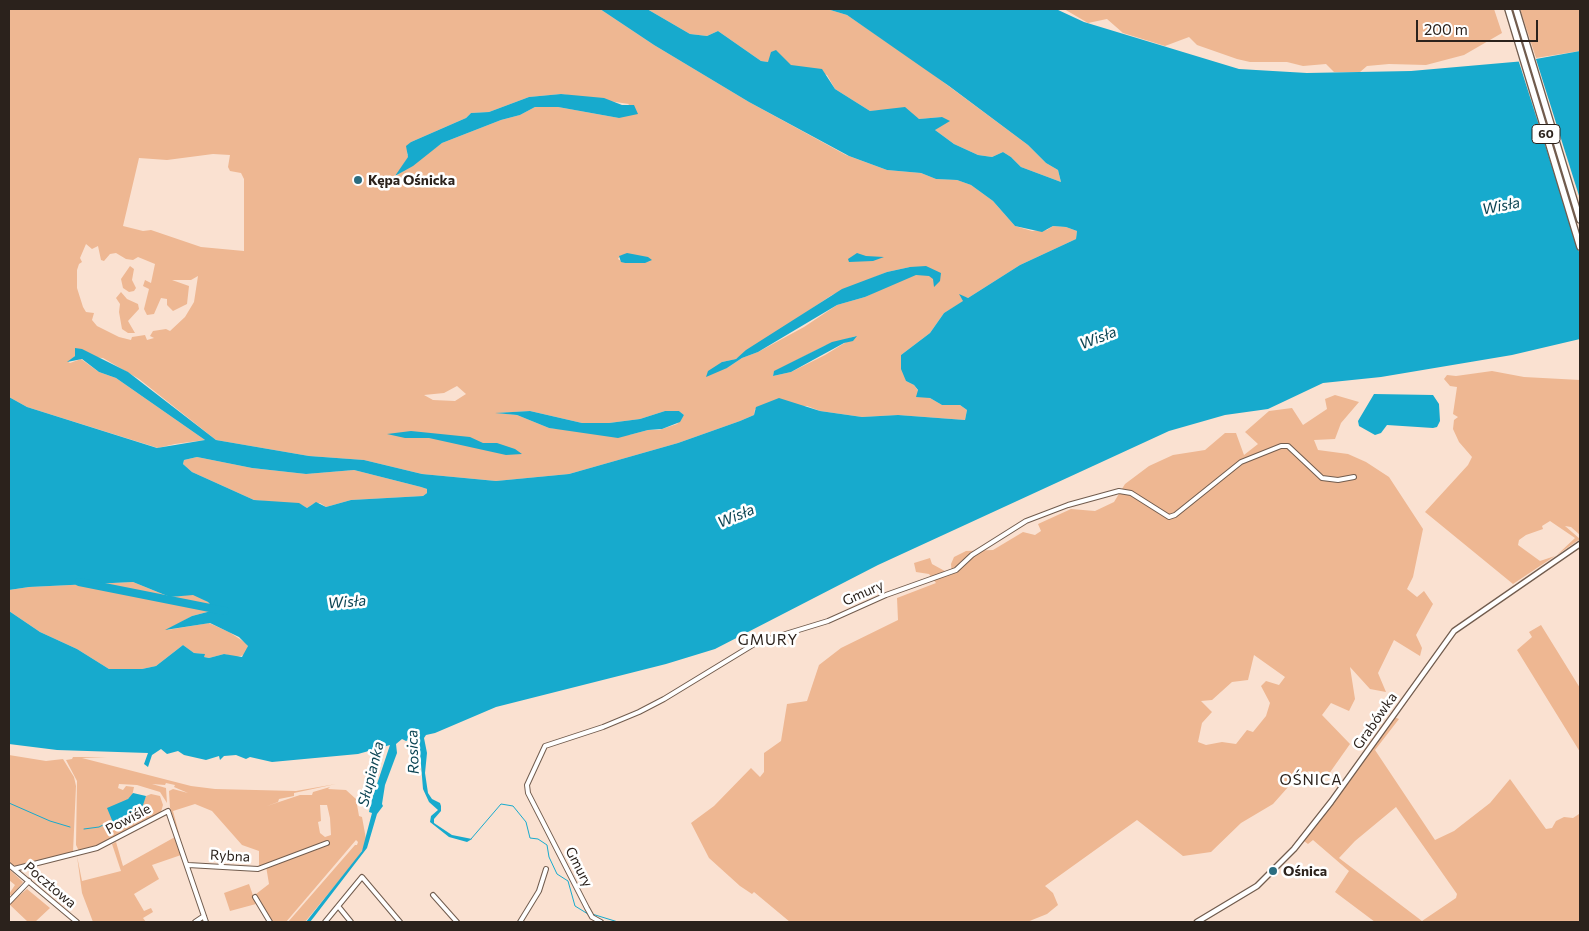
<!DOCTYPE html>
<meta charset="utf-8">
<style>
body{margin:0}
#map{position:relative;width:1589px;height:931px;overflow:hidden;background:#fae1d1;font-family:Commissioner,sans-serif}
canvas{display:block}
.frame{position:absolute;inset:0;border:10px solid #2b221c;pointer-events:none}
.scale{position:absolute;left:1416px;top:20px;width:122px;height:22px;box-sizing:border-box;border:2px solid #2b221c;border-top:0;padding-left:6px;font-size:15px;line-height:18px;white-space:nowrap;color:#2b221c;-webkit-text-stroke:4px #fff;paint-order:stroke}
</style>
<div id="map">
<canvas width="1589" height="931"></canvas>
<div class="frame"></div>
<div class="scale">200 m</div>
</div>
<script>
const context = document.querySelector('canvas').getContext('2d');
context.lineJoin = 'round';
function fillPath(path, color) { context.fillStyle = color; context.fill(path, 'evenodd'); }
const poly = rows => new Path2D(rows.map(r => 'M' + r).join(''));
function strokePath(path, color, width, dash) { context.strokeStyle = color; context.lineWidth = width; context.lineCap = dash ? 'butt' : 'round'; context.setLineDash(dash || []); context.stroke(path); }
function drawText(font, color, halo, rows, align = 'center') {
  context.font = font + ' Commissioner,sans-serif'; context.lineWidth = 5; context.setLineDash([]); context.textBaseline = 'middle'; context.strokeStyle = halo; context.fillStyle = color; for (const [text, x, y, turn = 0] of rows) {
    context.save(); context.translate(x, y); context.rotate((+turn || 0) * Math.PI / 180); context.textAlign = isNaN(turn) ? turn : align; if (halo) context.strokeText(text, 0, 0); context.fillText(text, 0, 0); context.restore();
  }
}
const green = poly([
 [9,9,600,9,654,45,749,102,846,155,887,170,921,173,936,179,957,180,971,185,993,201,1015,226,1032,231,1047,230,1053,226,1066,227,1077,231,1076,239,1020,265,968,298,960,296,964,301,944,313,930,333,901,355,906,381,914,385,921,395,930,398,942,405,960,405,967,410,965,420,898,415,862,417,820,411,807,406,755,409,754,415,740,421,678,443,569,474,496,481,422,474,364,460,309,456,216,440,139,379,103,358,75,356,68,362,70,363,81,359,99,372,116,378,205,440,175,444,158,448,27,407,9,397],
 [561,94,629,104,619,118,558,107,535,107,520,115,501,120,442,143,396,176,409,156,407,155,408,147,411,142,466,118,471,113,489,112,529,97],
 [213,154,230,155,228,167,230,171,241,173,244,179,244,251,201,247,151,230,143,231,123,226,139,158,167,160],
 [86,244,92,249,98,246,101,260,104,261,110,254,116,253,126,259,133,260,138,257,155,264,151,283,145,280,143,286,149,289,144,309,147,315,154,314,161,298,167,299,167,305,173,311,187,304,189,286,172,280,191,280,198,276,194,302,185,317,170,331,166,329,153,331,150,336,154,338,147,340,145,335,132,337,131,340,119,337,97,326,92,320,94,313,86,312,83,307,77,288,77,270,79,264,82,262,80,258],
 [621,255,651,261,625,263,618,259],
 [910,267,889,285,865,297,837,305,804,327,758,352,742,358,727,368,722,362,736,359,832,295,887,272],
 [856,336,825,355,791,372,773,376,774,372,824,346],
 [457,386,466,394,455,401,433,400,424,395,444,393],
 [530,411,582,423,609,423,640,419,665,411,679,411,684,415,677,424,659,430,648,430,629,435,549,428,517,415,497,413],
 [647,9,827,9,847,15,919,64,1028,145,1046,163,1058,170,1061,182,1021,167,1011,157,1003,152,992,157,978,155,954,144,935,130,942,117,919,119,887,110,870,111,835,89,827,75,805,68,761,61,718,31,707,36,690,34],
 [1064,9,1494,9,1502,33,1464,55,1426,65,1389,64,1367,66,1360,72,1334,72,1326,64,1303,66,1287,62,1250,62,1237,59,1197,45,1189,37,1165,46,1123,33,1107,19,1088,23],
 [1520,9,1580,9,1580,51,1536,58],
 [130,266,134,269,132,280,136,288,134,291,129,292,123,288,121,279],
 [121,292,127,299,138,304,139,309,128,321,135,333,128,333,122,329,119,312,120,304,116,298],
 [1492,371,1524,377,1580,380,1580,535,1571,527,1565,526,1580,539,1557,555,1575,538,1550,521,1542,526,1543,529,1526,535,1519,540,1518,545,1540,561,1555,556,1513,584,1425,512,1468,465,1472,457,1459,442,1453,429,1454,420,1458,417,1453,414,1457,387,1450,386,1444,379,1447,375,1456,376],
 [1335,395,1359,402,1341,423,1335,439,1314,440,1318,450,1348,454,1366,462,1389,477,1423,529,1413,577,1407,589,1417,597,1424,591,1433,604,1416,635,1422,648,1420,656,1394,640,1378,673,1386,692,1370,689,1350,667,1355,699,1349,711,1331,703,1322,715,1350,744,1326,778,1309,771,1297,777,1273,804,1241,823,1211,852,1183,856,1137,820,1045,886,1053,893,1058,905,1047,914,1027,922,790,922,754,892,752,894,740,886,709,858,691,823,714,806,751,768,760,777,764,772,764,753,781,741,787,704,807,701,819,665,841,648,898,620,897,598,936,583,929,574,916,572,914,563,930,558,932,564,952,575,951,564,954,557,966,551,993,550,1023,532,1035,535,1041,531,1038,524,1071,509,1095,511,1114,502,1125,484,1149,466,1173,455,1205,450,1225,433,1236,433,1244,455,1258,444,1245,432,1269,411,1292,408,1303,425,1327,409,1325,399],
 [1254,655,1285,677,1279,685,1266,681,1261,686,1270,703,1266,716,1253,732,1247,730,1236,744,1222,742,1206,745,1198,742,1202,723,1212,712,1201,701,1212,700,1232,682,1248,680],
 [197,457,252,468,306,474,354,470,421,487,427,489,427,493,423,496,351,500,326,507,320,503,313,504,307,508,302,505,254,500,192,472,183,464,184,460],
 [133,582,170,597,193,594,208,602,215,610,192,616,167,630,209,623,229,632,246,643,248,646,245,655,236,657,224,654,209,658,204,657,204,654,194,653,183,645,156,666,142,669,109,669,77,649,40,632,9,611,9,590,29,587],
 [1541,625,1580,688,1580,752,1517,650,1532,637,1529,632],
 [1394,717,1399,719,1375,750,1435,840,1454,831,1490,803,1510,779,1546,829,1552,828,1556,821,1564,817,1573,818,1579,814,1580,922,1375,922,1335,892,1349,871,1313,840,1308,844,1304,841],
 [1396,807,1457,894,1456,898,1422,921,1339,858,1355,841],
 [9,755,46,761,63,759,74,777,76,786,73,852,15,866,9,863],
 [73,757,107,757,82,758,191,786,215,789,296,791,336,784,294,793,294,796,279,799,278,802,267,806,300,795,312,795,313,792,330,787,328,789,346,790,356,799,359,816,362,817,366,839,365,846,356,860,305,922,288,922,355,845,357,845,358,842,356,840,286,922,271,922,256,894,269,884,266,866,259,868,259,851,242,845,212,811,195,804,173,811,181,841,170,808,169,791,173,789,188,793,174,787,175,785,166,783,165,785,152,784,166,788,167,803,160,792,137,785,119,784,118,788,123,790,126,786,134,787,132,796,128,799,114,825,139,811,146,796,151,794,160,796,163,805,161,812,107,842,79,851,76,845,77,781,66,760,72,759],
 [320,805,327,805,330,818,331,835,325,837,320,833,318,822,321,821],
 [175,837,181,855,152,865,159,879,134,894,144,911,151,908,153,912,143,918,146,922,93,922,82,893,77,856,82,881,121,871,112,844,116,842,123,866],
 [9,869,23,882,12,896,9,894,15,885,9,880],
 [249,884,256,904,230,911,224,893],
 [27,889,50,908,35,922,28,922,9,904]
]);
const water = poly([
 [600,9,647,9,690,34,707,36,718,31,761,61,768,62,771,52,776,50,791,65,822,69,835,89,870,111,905,107,919,119,942,117,950,121,935,130,954,144,978,155,992,157,1003,152,1011,157,1021,167,1061,182,1058,170,1046,163,1028,145,949,86,847,15,827,9,1056,9,1084,22,1239,69,1307,73,1411,71,1525,61,1580,51,1580,339,1512,355,1381,377,1323,383,1268,409,1225,415,1169,431,878,565,715,649,666,664,496,707,435,733,426,735,424,738,427,753,425,773,428,793,432,799,440,803,441,806,441,811,434,819,434,823,452,835,472,839,467,842,449,837,430,822,431,816,438,810,429,802,423,789,419,740,413,738,406,741,402,739,396,744,397,753,385,785,382,804,383,806,377,814,367,848,314,917,310,922,306,922,362,851,372,813,369,812,371,802,390,745,358,754,272,762,250,757,246,759,236,755,224,756,220,760,219,756,206,760,184,755,178,751,167,754,161,749,152,755,148,767,144,764,148,753,57,750,9,744,9,611,40,632,77,649,109,669,142,669,156,666,183,645,194,653,205,654,204,657,209,658,224,654,242,657,248,646,239,637,210,623,165,630,192,616,215,610,208,602,193,595,170,597,133,582,29,587,9,590,9,397,27,407,157,448,205,440,116,378,99,372,82,359,67,362,75,356,75,348,82,349,128,372,216,440,309,456,364,460,422,474,496,481,569,474,678,443,740,421,754,415,756,407,779,398,820,411,862,417,898,415,965,420,967,410,960,405,942,405,930,398,916,397,918,390,914,385,906,381,901,369,901,355,930,333,944,313,963,301,959,294,968,298,1020,265,1076,239,1077,231,1066,227,1053,226,1042,232,1015,226,993,201,971,185,957,180,936,179,921,173,887,170,849,156,749,102,654,45],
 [197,457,252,468,306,474,354,470,421,487,427,489,427,493,423,496,351,500,326,507,316,502,307,508,299,503,254,500,192,472,183,464,184,460],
 [561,94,604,98,622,105,634,105,638,114,619,118,558,107,535,107,520,115,501,120,442,143,413,166,395,176,408,157,406,146,411,142,466,118,471,113,489,112,529,97],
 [627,253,648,257,652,260,645,263,625,263,621,262,619,256],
 [857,253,866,256,884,257,873,261,849,262,848,259],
 [926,266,941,273,940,281,934,287,933,279,929,276,916,275,865,297,837,305,758,352,742,358,727,368,706,377,708,371,722,362,736,359,746,350,842,289,887,272,910,267],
 [857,336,853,341,844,343,791,372,773,376,774,371,832,342],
 [1374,394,1433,395,1439,404,1440,421,1437,427,1433,428,1387,425,1381,433,1375,435,1359,426,1358,421],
 [530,411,582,423,609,423,640,419,665,411,679,411,684,415,680,422,662,429,648,430,618,438,549,428,517,415,495,413],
 [411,431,470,437,483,443,497,443,515,449,522,454,506,455,429,438,405,438,387,434],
 [133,793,146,796,142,808,134,815,114,825,107,808,128,799]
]);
const pier = poly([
 [1535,56,1580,199,1580,255,1518,59]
]);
const stream = poly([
 [9,803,50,821,70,827],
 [84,829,99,827,111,821],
 [471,839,501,804,513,806,526,822,530,838,538,839,547,845,549,857,557,874,568,881,575,906,588,914],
 [592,914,618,922]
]);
const river = poly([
 [79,582,225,611]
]);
const minor = poly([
 [9,865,77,922],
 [188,865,258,869,327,843],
 [14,869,97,848,168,811,206,922],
 [433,895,457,922],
 [255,897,270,922],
 [9,902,29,881],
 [338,906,351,922],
 [195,922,204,916],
 [325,922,362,877,400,922],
 [520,922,539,891,546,869],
 [601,922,592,917,587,908,528,793,527,785,545,746,603,727,639,712,664,699,756,643,828,621,886,595,956,570,972,555,1026,521,1068,505,1119,491,1131,493,1169,517,1175,515,1241,462,1281,446,1288,446,1322,478,1338,480,1354,477]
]);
const tertiary = poly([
 [1197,922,1257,886,1294,849,1331,802,1454,631,1580,544]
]);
const primary = poly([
 [1508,9,1580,247],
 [1516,9,1580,220]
]);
const markers = [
 [358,180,5,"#2b6d80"],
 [1273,871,5,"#2b6d80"]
];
const shields = [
 [1546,134,28]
];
const shieldNames = [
 ["60",1546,134]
];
const poiNames = [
 ["Kępa Ośnicka",368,180],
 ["Ośnica",1283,871]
];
const streetNames = [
 ["Gmury",863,593,-24],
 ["Grabówka",1375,721,-55],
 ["Powiśle",128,819,-28],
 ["Rybna",230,856,3],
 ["Gmury",579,867,63],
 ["Pocztowa",50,885,40]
];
const waterNames = [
 ["Wisła",1501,206,-11],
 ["Wisła",1098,338,-21],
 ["Wisła",736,516,-23],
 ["Wisła",347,602,-5],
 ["Rosica",413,752,-92],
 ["Słupianka",371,774,-76]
];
const neighbourhoodNames = [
 ["GMURY",768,640],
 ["OŚNICA",1311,780]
];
fillPath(green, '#eeb792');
fillPath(water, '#17aacd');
fillPath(pier, '#fae1d1');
strokePath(stream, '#17aacd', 1);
strokePath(river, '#17aacd', 8);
strokePath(minor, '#715c4e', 6);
strokePath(tertiary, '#715c4e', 7);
strokePath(primary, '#715c4e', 8);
strokePath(minor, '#fff', 4);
strokePath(tertiary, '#fff', 4.5);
strokePath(primary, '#fff', 5.5);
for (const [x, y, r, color] of markers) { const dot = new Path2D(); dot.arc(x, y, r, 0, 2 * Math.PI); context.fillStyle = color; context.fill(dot); strokePath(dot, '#fff', 2); }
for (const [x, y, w] of shields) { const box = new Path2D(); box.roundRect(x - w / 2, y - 9.5, w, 19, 4); context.fillStyle = '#fff'; context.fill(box); strokePath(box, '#2b221c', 1); }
drawText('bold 12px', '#2b221c', null, shieldNames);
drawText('bold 14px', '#2b221c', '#fff', poiNames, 'left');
drawText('14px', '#2b221c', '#fff', streetNames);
drawText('italic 15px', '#0b4453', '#fff', waterNames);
context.letterSpacing = '1px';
drawText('15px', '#2b221c', '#fff', neighbourhoodNames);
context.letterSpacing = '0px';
</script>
